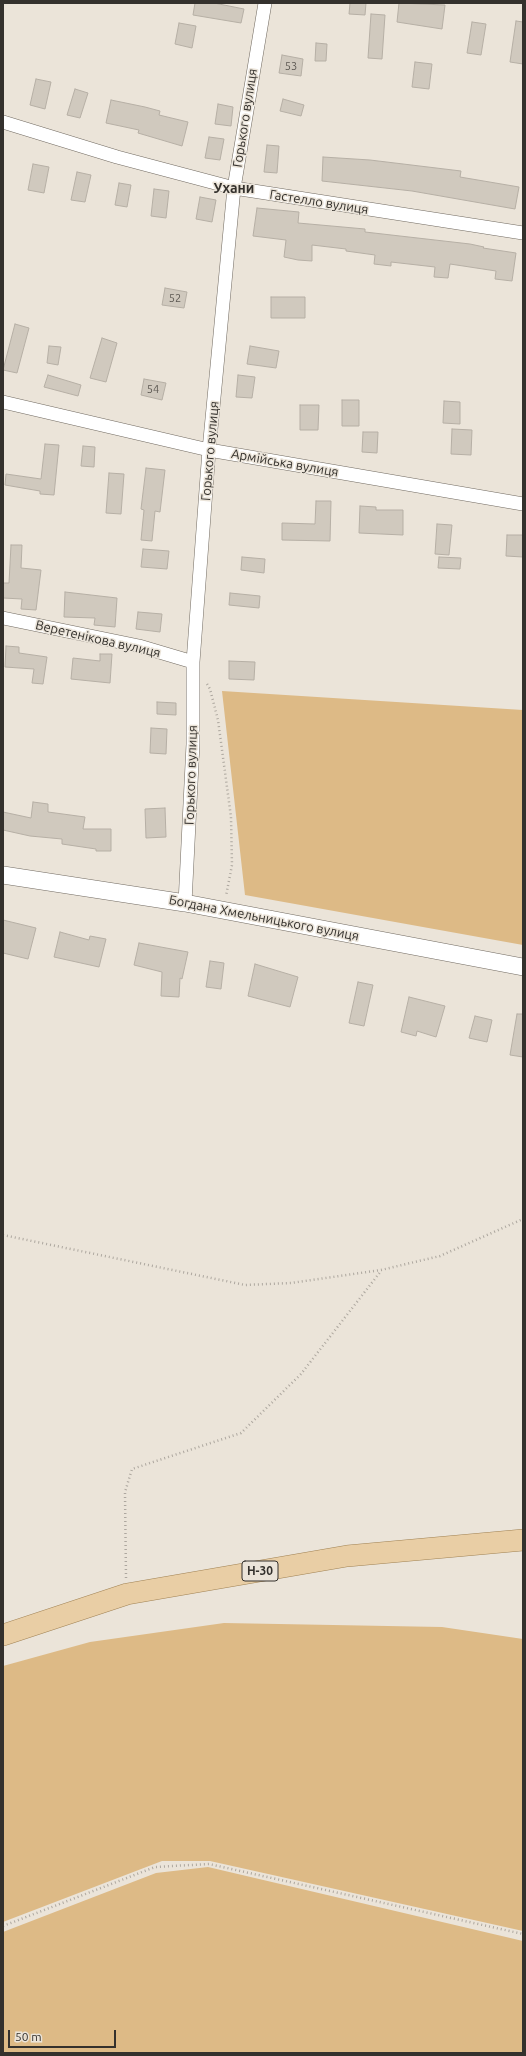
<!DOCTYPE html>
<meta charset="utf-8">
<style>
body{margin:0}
#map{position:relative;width:526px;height:2056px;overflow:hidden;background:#ebe4d9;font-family:Ubuntu,sans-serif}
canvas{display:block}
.frame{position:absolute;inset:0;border:4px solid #34312d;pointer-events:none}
.scale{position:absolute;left:8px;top:2030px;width:108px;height:18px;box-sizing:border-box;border:2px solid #34312d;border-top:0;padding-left:5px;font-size:12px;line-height:14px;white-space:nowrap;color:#34312d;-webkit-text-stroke:3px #ebe4d9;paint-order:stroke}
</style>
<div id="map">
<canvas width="526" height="2056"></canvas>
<div class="frame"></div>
<div class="scale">50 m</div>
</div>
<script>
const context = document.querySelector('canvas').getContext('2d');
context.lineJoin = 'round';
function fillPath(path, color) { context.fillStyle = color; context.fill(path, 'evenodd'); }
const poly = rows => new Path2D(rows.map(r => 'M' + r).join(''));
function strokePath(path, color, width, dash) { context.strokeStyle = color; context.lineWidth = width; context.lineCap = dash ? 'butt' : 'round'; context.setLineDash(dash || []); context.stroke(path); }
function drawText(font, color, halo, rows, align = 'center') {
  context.font = font + ' Ubuntu,sans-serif'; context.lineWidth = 3; context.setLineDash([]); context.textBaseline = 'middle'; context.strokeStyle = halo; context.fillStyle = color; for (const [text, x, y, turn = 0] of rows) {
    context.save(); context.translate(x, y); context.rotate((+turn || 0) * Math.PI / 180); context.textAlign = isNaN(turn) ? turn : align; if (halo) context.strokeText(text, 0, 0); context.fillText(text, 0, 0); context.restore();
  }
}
const green = poly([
 [222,691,523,710,523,945,245,895],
 [224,1623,442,1627,523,1639,523,1931,210,1861,162,1861,3,1922,3,1666,90,1642],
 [208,1867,523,1941,523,2053,3,2053,3,1932,156,1873]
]);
const building = poly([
 [195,3,214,3,244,9,241,23,193,15,195,3],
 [350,3,366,3,365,15,349,14,350,3],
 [399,3,445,5,442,29,397,22,399,3],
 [371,14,385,15,382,59,368,58,371,14],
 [516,21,523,22,523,64,510,62,516,21],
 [472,22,486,24,481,55,467,53,472,22],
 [179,23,196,26,192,48,175,44,179,23],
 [316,43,327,44,326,61,315,61,316,43],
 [282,55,303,59,301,76,279,73,282,55],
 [415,62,432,64,429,89,412,87,415,62],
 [36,79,51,82,45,109,30,105,36,79],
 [75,89,88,93,80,118,67,115,75,89],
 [283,99,304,105,301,116,280,111,283,99],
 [111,100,145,107,160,111,159,115,188,122,182,146,138,133,139,130,106,123,111,100],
 [218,104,233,107,231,126,215,124,218,104],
 [209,137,224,139,220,160,205,158,209,137],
 [267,145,279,146,277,173,264,172,267,145],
 [323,157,370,160,461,171,460,177,519,187,515,209,412,191,322,181,323,157],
 [33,164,49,167,44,193,28,190,33,164],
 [77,172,91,175,85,202,71,200,77,172],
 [119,183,131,185,127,207,115,205,119,183],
 [154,189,169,191,166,218,151,216,154,189],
 [200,197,216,200,212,222,196,219,200,197],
 [257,208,299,212,298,223,365,229,365,232,470,244,484,247,483,248,516,253,512,281,495,279,496,271,450,264,448,278,434,277,435,267,391,262,391,266,374,264,375,255,346,251,346,249,312,245,312,261,298,260,284,257,286,240,253,236,257,208],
 [165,288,187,292,184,308,162,305,165,288],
 [271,297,305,297,305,318,271,318,271,297],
 [15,324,29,328,17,373,3,370,15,324],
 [102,338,117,343,106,382,90,378,102,338],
 [49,346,61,347,58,365,47,363,49,346],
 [250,346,279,351,276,368,247,364,250,346],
 [48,375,81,385,78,396,44,387,48,375],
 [238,375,255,377,252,398,236,397,238,375],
 [144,379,166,383,162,400,141,395,144,379],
 [342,400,359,400,359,426,342,426,342,400],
 [444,401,460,402,460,424,443,423,444,401],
 [300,405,319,405,318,430,300,430,300,405],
 [452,429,472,430,471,455,451,454,452,429],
 [363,432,378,432,377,453,362,452,363,432],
 [45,444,59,445,54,495,40,494,40,491,5,485,6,474,41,479,45,444],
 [83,446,95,447,94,467,81,466,83,446],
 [146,468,165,470,160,512,155,511,152,541,141,540,144,510,141,509,146,468],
 [109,473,124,474,121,514,106,513,109,473],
 [316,501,331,501,330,541,282,540,282,523,315,524,316,501],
 [360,506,376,507,376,510,403,510,403,535,359,533,360,506],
 [437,524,452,525,449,555,435,554,437,524],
 [507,535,523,535,523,557,506,556,507,535],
 [11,545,22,545,21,568,41,570,36,610,21,609,22,599,3,598,3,583,9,583,11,545],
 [143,549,169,551,167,569,141,567,143,549],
 [242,557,265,559,264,573,241,570,242,557],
 [439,557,461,558,460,569,438,568,439,557],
 [65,592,117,598,115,627,94,625,95,618,64,617,65,592],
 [230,593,260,596,259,608,229,605,230,593],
 [138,612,162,614,160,632,136,629,138,612],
 [6,646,19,647,19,653,47,657,43,684,32,683,34,669,5,667,6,646],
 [100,654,112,654,110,683,71,679,73,658,100,661,100,654],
 [229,661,255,662,254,680,229,679,229,661],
 [157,702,176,703,176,715,157,714,157,702],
 [151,728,167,729,166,754,150,753,151,728],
 [33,802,48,804,48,812,85,817,83,829,111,829,111,851,96,851,96,849,62,844,62,839,30,836,3,830,3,812,31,818,33,802],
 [165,808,166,837,146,838,145,809,165,808],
 [3,920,36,928,28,959,3,953,3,920],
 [60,932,89,940,90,936,106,939,99,967,54,957,60,932],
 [139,943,188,952,182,979,180,978,179,997,161,996,162,972,134,965,139,943],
 [210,961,224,963,221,989,206,987,210,961],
 [255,964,298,977,290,1007,248,996,255,964],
 [358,982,373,985,364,1026,349,1023,358,982],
 [409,997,445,1006,436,1037,417,1031,416,1036,401,1032,409,997],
 [517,1014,523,1014,523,1057,510,1055,517,1014],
 [475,1016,492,1020,487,1042,469,1038,475,1016]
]);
const path = poly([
 [207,684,210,689,218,720,231,817,232,865,226,896],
 [3,1235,245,1285,291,1283,381,1270,440,1256,523,1219],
 [126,1578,125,1492,132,1469,241,1433,301,1374,381,1271],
 [3,1926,155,1867,209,1864,523,1934]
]);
const minor = poly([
 [3,122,117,157,234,188,523,233],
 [3,402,209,450,523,504],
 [3,618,139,646,193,662],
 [185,903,193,744,193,662,209,450,234,188,265,3]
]);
const tertiary = poly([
 [3,875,185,903,523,967]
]);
const primary = poly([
 [3,1635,127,1594,347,1556,523,1540]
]);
const numberNames = [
 ["53",291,66],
 ["52",175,298],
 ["54",153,389]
];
const shields = [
 [260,1571,36]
];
const shieldNames = [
 ["Н-30",260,1571]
];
const streetNames = [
 ["Горького вулиця",245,118,-81],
 ["Гастелло вулиця",319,202,9],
 ["Горького вулиця",210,451,-85],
 ["Армійська вулиця",285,463,10],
 ["Веретенікова вулиця",98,639,13],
 ["Горького вулиця",191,775,-88],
 ["Богдана Хмельницького вулиця",264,918,11]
];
const neighbourhoodNames = [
 ["Ухани",234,188]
];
fillPath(green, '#ddba86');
fillPath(building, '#d0c9be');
strokePath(building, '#b6afa5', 1);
strokePath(minor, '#726b62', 14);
strokePath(tertiary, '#726b62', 18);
strokePath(primary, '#a08254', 22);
strokePath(path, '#ada79f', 2.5, [1, 3]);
strokePath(minor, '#fff', 13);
strokePath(tertiary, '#fff', 17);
strokePath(primary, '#e9cea5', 21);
drawText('11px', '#5b5751', null, numberNames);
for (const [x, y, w] of shields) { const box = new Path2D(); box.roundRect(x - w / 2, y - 10, w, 20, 3); context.fillStyle = '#ebe4d9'; context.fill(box); strokePath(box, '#34312d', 1); }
drawText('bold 12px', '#34312d', null, shieldNames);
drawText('13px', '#34312d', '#ebe4d9', streetNames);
drawText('bold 14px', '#34312d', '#ebe4d9', neighbourhoodNames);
</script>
